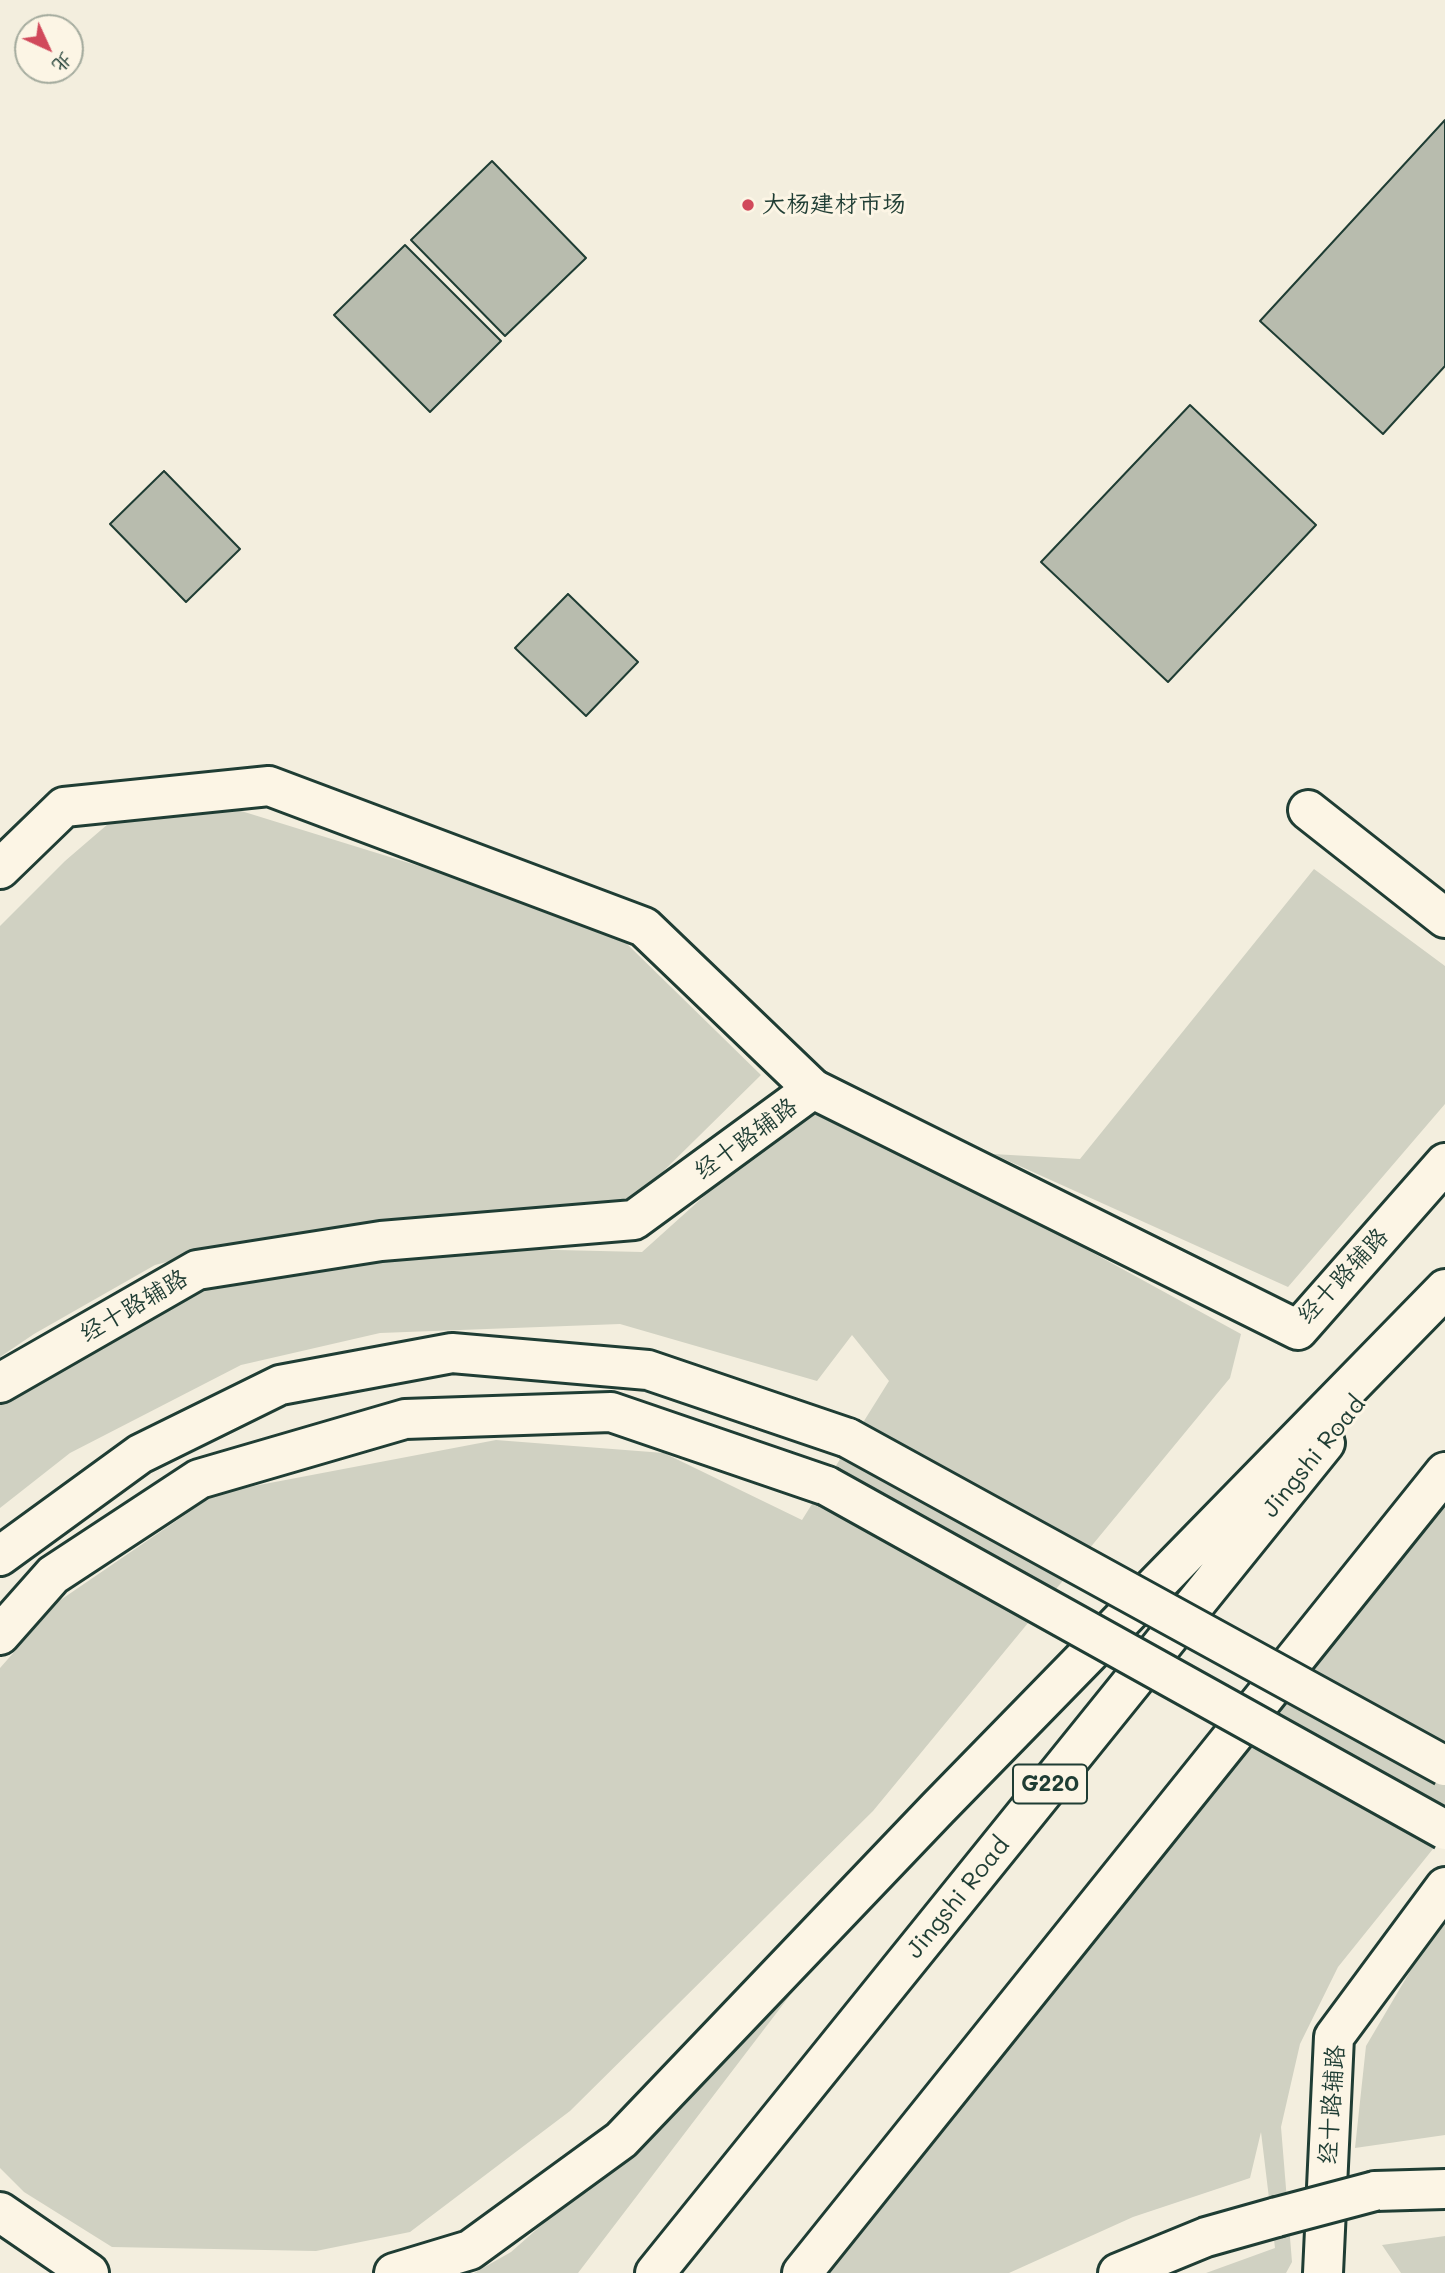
<!DOCTYPE html>
<meta charset="utf-8">
<style>
body{margin:0}
#map{position:relative;width:1445px;height:2273px;overflow:hidden;background:#f3eede;font-family:Mali,"LXGW WenKai TC",sans-serif}
canvas{display:block}
.north{position:absolute;left:14px;top:14px;width:70px;height:70px;box-sizing:border-box;background:#fcf5e5;border:2px solid #a4ab9e;border-radius:50%;rotate:135deg;font-size:19px;font-weight:700;line-height:28px;text-align:center;color:#1f3d34}
.north::after{content:'';display:block;margin:auto;width:24px;height:32px;background:#d1495b;clip-path:polygon(50% 0,100% 100%,50% 72%,0 100%)}
</style>
<div id="map">
<canvas width="1445" height="2273"></canvas>
<div class="north">北</div>
</div>
<script>
const context = document.querySelector('canvas').getContext('2d');
context.lineJoin = 'round';
function fillPath(path, color) { context.fillStyle = color; context.fill(path, 'evenodd'); }
const poly = rows => new Path2D(rows.map(r => 'M' + r).join(''));
function strokePath(path, color, width, dash) { context.strokeStyle = color; context.lineWidth = width; context.lineCap = dash ? 'butt' : 'round'; context.setLineDash(dash || []); context.stroke(path); }
function drawText(font, color, halo, rows, align = 'center') {
  context.font = font + ' Mali,"LXGW WenKai TC",sans-serif'; context.lineWidth = 6; context.setLineDash([]); context.textBaseline = 'middle'; context.strokeStyle = halo; context.fillStyle = color; for (const [text, x, y, turn = 0] of rows) {
    context.save(); context.translate(x, y); context.rotate((+turn || 0) * Math.PI / 180); context.textAlign = isNaN(turn) ? turn : align; if (halo) context.strokeText(text, 0, 0); context.fillText(text, 0, 0); context.restore();
  }
}
const green = poly([
 [238,810,435,871,626,943,761,1075,631,1203,221,1248,155,1265,34,1334,0,1357,0,926,65,861,108,824],
 [1314,869,1445,966,1445,1104,1288,1287,993,1154,1080,1159],
 [812,1099,1241,1334,1230,1378,873,1811,570,2111,410,2232,316,2251,112,2247,24,2192,0,2168,0,1668,59,1601,217,1493,496,1440,664,1453,802,1520,889,1381,852,1335,817,1381,620,1324,380,1333,241,1365,70,1453,0,1508,0,1400,223,1276,475,1248,642,1252],
 [1445,1490,1445,1834,1338,1967,1300,2044,1281,2127,1292,2262,1286,2273,1206,2273,1275,2248,1261,2132,1250,2178,1133,2217,1009,2273,824,2273],
 [1445,1912,1445,2135,1355,2148,1366,2046],
 [820,1956,578,2273,474,2273,511,2252,622,2154],
 [1445,2236,1445,2273,1401,2273,1382,2245]
]);
const building = poly([
 [1445,120,1445,366,1383,434,1260,321,1445,120],
 [492,161,586,258,505,336,411,240,492,161],
 [405,245,501,341,430,412,334,315,405,245],
 [1190,405,1316,525,1168,682,1041,562,1190,405],
 [164,471,240,549,186,602,110,524,164,471],
 [568,594,638,662,586,716,515,648,568,594]
]);
const minor = poly([
 [1308,810,1445,918],
 [0,869,64,807,269,786,644,927,813,1089]
]);
const major = poly([
 [0,1383,197,1270,381,1241,634,1220,813,1089,1298,1330,1445,1163],
 [1323,2273,1334,2037,1445,1887]
]);
const highway = poly([
 [0,1556,140,1454,280,1385,452,1353,648,1370,848,1438],
 [0,1635,53,1575,199,1479,405,1419,611,1412,827,1486],
 [1375,2191,1445,2189],
 [0,2212,89,2273],
 [394,2273,470,2250,621,2140,938,1808,1445,1289],
 [655,2273,1325,1443],
 [802,2273,1445,1472],
 [1118,2273,1206,2237,1277,2217]
]);
const highwayBridge = poly([
 [848,1438,1445,1766],
 [827,1486,1445,1830],
 [1277,2217,1375,2191]
]);
const markers = [
 [748,205,7,"#d1495b"]
];
const shields = [
 [1050,1784,74]
];
const shieldNames = [
 ["G220",1050,1784]
];
const poiNames = [
 ["大杨建材市场",762,205]
];
const streetNames = [
 ["经十路辅路",746,1139,-36],
 ["经十路辅路",1343,1276,-47],
 ["经十路辅路",134,1306,-30],
 ["Jingshi Road",1314,1457,-51],
 ["Jingshi Road",958,1898,-51],
 ["经十路辅路",1332,2105,-86]
];
fillPath(green, '#d0d1c2');
fillPath(building, '#b8bcae');
strokePath(building, '#1f3d34', 2);
strokePath(minor, '#1f3d34', 44);
strokePath(major, '#1f3d34', 44);
strokePath(highway, '#1f3d34', 44);
strokePath(minor, '#fcf5e5', 38);
strokePath(major, '#fcf5e5', 38);
strokePath(highway, '#fcf5e5', 38);
strokePath(highwayBridge, '#1f3d34', 44, []);
strokePath(highwayBridge, '#fcf5e5', 38);
for (const [x, y, r, color] of markers) { const dot = new Path2D(); dot.arc(x, y, r, 0, 2 * Math.PI); context.fillStyle = color; context.fill(dot); strokePath(dot, '#fcf5e5', 2.5); }
for (const [x, y, w] of shields) { const box = new Path2D(); box.roundRect(x - w / 2, y - 19.5, w, 39, 5); context.fillStyle = '#fcf5e5'; context.fill(box); strokePath(box, '#1f3d34', 2); }
drawText('bold 23px', '#1f3d34', null, shieldNames);
drawText('24px', '#1f3d34', '#fcf5e5', poiNames, 'left');
drawText('24px', '#1f3d34', '#fcf5e5', streetNames);
</script>
